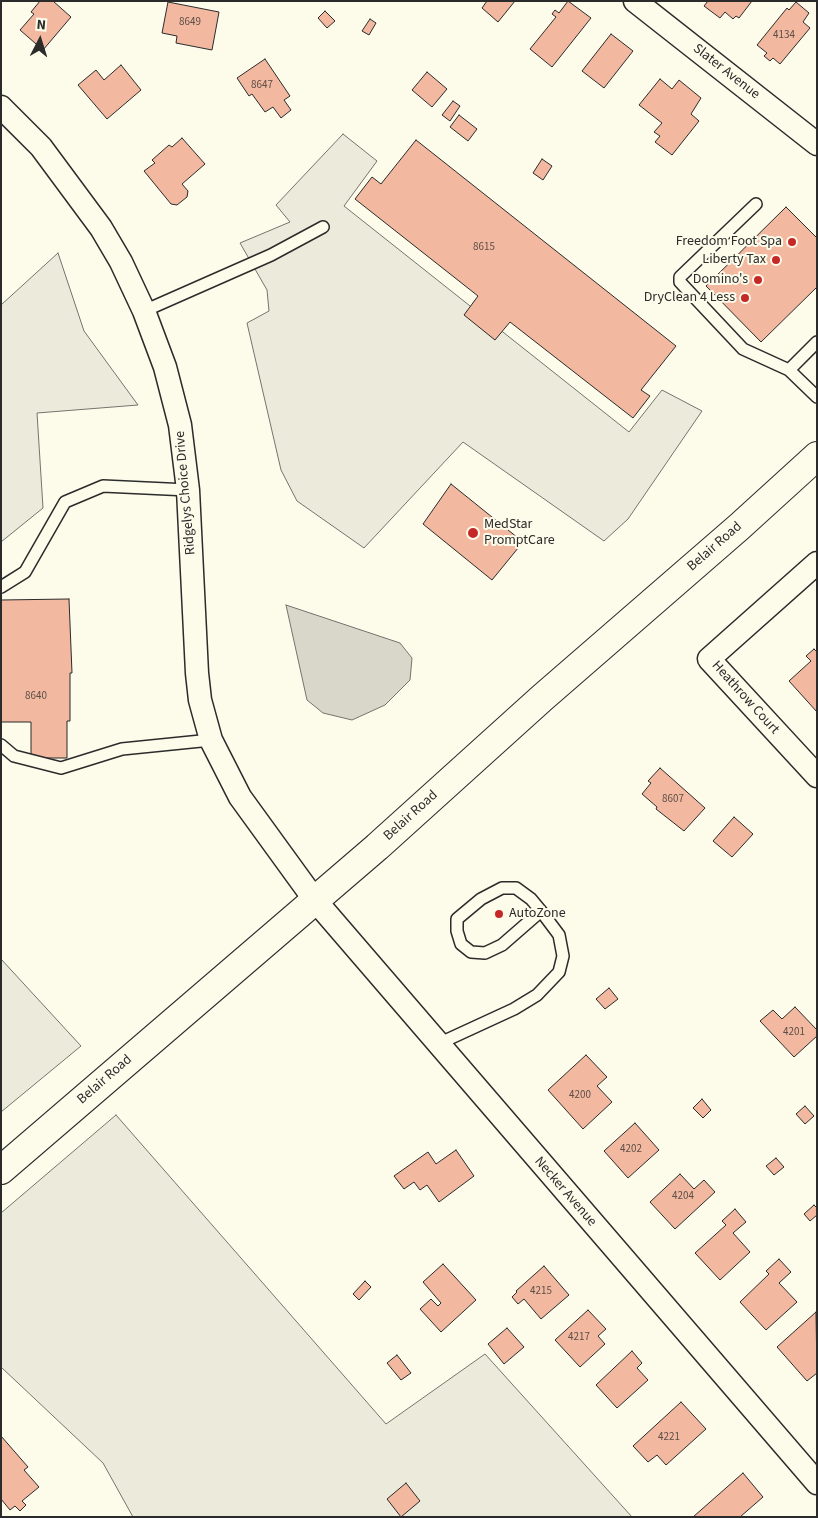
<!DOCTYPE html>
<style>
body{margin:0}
#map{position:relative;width:818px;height:1518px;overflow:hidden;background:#fdfbea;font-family:"Source Sans 3",sans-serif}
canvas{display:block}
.frame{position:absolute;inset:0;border:2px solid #2b2b2b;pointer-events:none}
.north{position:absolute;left:15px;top:15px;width:50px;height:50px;-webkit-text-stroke:4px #fdfbea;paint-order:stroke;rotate:5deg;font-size:14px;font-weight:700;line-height:20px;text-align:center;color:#2b2b2b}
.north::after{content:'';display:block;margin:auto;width:18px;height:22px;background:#2b2b2b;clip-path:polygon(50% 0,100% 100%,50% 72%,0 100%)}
</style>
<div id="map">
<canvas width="818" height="1518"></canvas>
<div class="frame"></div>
<div class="north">N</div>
</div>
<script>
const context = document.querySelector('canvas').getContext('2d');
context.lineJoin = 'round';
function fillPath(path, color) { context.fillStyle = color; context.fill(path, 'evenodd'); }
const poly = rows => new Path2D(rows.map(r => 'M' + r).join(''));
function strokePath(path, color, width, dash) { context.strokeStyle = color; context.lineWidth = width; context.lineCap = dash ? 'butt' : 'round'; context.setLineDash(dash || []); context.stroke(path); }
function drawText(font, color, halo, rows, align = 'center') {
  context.font = font + ' "Source Sans 3",sans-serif'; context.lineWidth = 4; context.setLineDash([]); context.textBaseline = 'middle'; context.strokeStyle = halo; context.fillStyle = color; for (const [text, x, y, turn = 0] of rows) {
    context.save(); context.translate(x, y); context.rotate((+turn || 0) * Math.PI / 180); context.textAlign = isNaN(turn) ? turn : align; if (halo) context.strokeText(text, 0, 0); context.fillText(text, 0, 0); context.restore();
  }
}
const green = poly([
 [58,253,84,331,138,405,37,413,43,508,1,542,1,305,58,253],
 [1,959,81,1046,1,1112,1,959],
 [116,1115,386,1424,485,1354,632,1517,133,1517,103,1463,1,1367,1,1213,116,1115]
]);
const parking = poly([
 [343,134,377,161,344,206,629,432,662,390,702,411,628,519,604,541,463,442,364,548,297,501,281,470,247,323,269,311,267,290,240,243,290,222,276,205,343,134]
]);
const water = poly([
 [286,605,400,643,412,658,410,680,385,705,352,720,323,713,307,700,286,605]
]);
const building = poly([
 [40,1,53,1,71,17,43,50,20,30,34,14,31,12,40,1],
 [487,1,515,1,498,22,482,8,487,1],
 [568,1,591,18,552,67,530,49,556,17,552,14,555,10,559,13,568,1],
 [708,1,752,1,739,18,736,16,733,19,725,12,720,18,704,6,708,1],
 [168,2,219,12,212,50,176,43,177,36,162,33,168,2],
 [796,2,809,13,803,22,810,28,780,64,773,58,770,61,764,56,767,53,757,45,787,8,789,10,796,2],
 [325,11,335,21,327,28,318,18,325,11],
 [370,19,376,23,369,35,362,31,370,19],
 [611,34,633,51,604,88,582,71,611,34],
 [265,59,290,96,284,100,291,110,281,118,273,107,265,112,252,94,249,96,237,78,265,59],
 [121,65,141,90,107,119,78,85,96,70,104,80,121,65],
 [427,72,447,89,432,107,412,90,427,72],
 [660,79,672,89,679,80,701,98,691,114,699,121,672,155,655,142,660,136,654,132,662,123,639,105,660,79],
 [453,101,460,106,450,121,442,115,453,101],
 [459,115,477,129,468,141,450,127,459,115],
 [182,138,205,164,182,184,188,191,187,197,177,205,171,204,144,171,155,163,152,160,169,145,172,147,182,138],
 [416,140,676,346,641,390,650,396,633,418,510,322,495,340,464,315,478,296,355,199,372,177,381,184,416,140],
 [542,159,552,166,543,180,533,173,542,159],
 [786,207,817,238,817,287,761,342,706,286,786,207],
 [451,484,523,542,492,580,423,524,451,484],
 [69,599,72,673,70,673,70,721,67,721,67,758,31,758,31,722,1,722,1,600,69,599],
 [814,649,817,652,817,712,789,681,811,661,806,656,814,649],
 [660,768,705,808,684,831,656,809,657,807,642,794,651,783,648,781,660,768],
 [734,817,753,834,732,857,713,841,734,817],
 [609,988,618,999,605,1009,596,999,609,988],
 [795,1007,817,1030,817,1036,794,1057,760,1021,773,1010,782,1019,795,1007],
 [586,1055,607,1077,597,1086,612,1102,583,1129,548,1090,586,1055],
 [702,1099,711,1110,703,1118,693,1108,702,1099],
 [805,1106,814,1116,805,1124,796,1114,805,1106],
 [635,1123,659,1150,628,1178,604,1151,635,1123],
 [456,1150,474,1176,439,1202,427,1185,420,1190,414,1182,404,1189,394,1176,428,1152,436,1164,456,1150],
 [776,1158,784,1167,774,1175,766,1166,776,1158],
 [680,1174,694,1189,704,1180,715,1192,675,1229,650,1202,680,1174],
 [814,1205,817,1208,817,1215,810,1221,804,1214,814,1205],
 [735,1209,746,1222,733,1233,750,1252,720,1280,695,1253,726,1225,722,1221,735,1209],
 [779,1259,791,1272,779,1283,797,1302,766,1330,740,1302,769,1274,766,1271,779,1259],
 [443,1264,476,1300,441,1332,420,1309,431,1299,438,1306,441,1303,423,1282,443,1264],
 [544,1266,569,1295,541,1319,524,1299,518,1304,512,1297,517,1292,516,1291,544,1266],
 [365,1281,371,1287,359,1300,353,1294,365,1281],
 [588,1310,606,1329,598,1336,605,1344,580,1367,555,1340,588,1310],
 [816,1312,817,1373,807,1381,777,1347,816,1312],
 [507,1328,524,1347,504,1364,488,1344,507,1328],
 [632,1351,642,1363,637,1368,648,1380,617,1408,596,1385,632,1351],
 [397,1355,411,1373,401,1380,387,1363,397,1355],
 [681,1402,706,1429,666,1465,657,1455,648,1462,633,1446,681,1402],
 [1,1436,28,1467,24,1470,39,1487,22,1501,26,1505,20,1511,15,1506,10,1510,1,1499,1,1436],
 [743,1473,763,1497,740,1517,693,1517,743,1473],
 [406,1483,420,1501,401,1517,387,1499,406,1483]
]);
const lane = poly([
 [756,204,680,277,680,282,743,349,789,370,817,397],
 [144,311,271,255,323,227],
 [789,370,817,342],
 [1,587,25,572,65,502,103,486,188,490],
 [1,745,14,756,61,768,122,749,211,740],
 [438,1044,514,1009,537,995,559,972,563,956,559,935,541,911,531,899,516,888,502,888,481,899,457,919,457,931,461,944,471,952,485,953,502,945,541,911]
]);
const street = poly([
 [635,1,817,144],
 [1,107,41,147,101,228,121,262,144,311,165,367,180,425,188,490,197,673,200,700,211,740,240,797,314,899,817,1483],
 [817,563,709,659,817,776]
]);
const highway = poly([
 [1,1170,377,847,542,698,739,527,817,456]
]);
const markers = [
 [792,242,5,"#c62828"],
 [776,260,5,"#c62828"],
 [758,280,5,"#c62828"],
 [745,298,5,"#c62828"],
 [473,533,6,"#c62828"],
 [499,914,5,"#c62828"]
];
const numberNames = [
 ["8649",190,23],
 ["4134",784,36],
 ["8647",262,86],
 ["8615",484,248],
 ["8640",36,697],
 ["8607",673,800],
 ["4201",794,1033],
 ["4200",580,1096],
 ["4202",631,1150],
 ["4204",683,1197],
 ["4215",541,1292],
 ["4217",579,1338],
 ["4221",669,1438]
];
const streetNames = [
 ["Slater Avenue",726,72,38],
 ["Ridgelys Choice Drive",186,493,-95],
 ["Belair Road",715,547,-41],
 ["Heathrow Court",745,698,48],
 ["Belair Road",411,816,-42],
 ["Belair Road",105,1080,-41],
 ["Necker Avenue",565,1192,49]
];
const poiNames = [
 ["Freedom Foot Spa",782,242],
 ["Liberty Tax",766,260],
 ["Domino's",748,280],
 ["DryClean 4 Less",735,298],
 ["MedStar",484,525,"left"],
 ["PromptCare",484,541,"left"],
 ["AutoZone",509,914,"left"]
];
fillPath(green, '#ecebdb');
strokePath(green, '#74746e', 1);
fillPath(parking, '#eceadb');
strokePath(parking, '#74746e', 1);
fillPath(water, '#d8d7c9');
strokePath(water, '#74746e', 1);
fillPath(building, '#f2b8a0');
strokePath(building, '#2b2b2b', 1);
strokePath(lane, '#2b2b2b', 14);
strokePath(street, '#2b2b2b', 25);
strokePath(highway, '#2b2b2b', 30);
strokePath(lane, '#fdfbea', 11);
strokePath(street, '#fdfbea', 22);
strokePath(highway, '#fdfbea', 28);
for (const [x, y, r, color] of markers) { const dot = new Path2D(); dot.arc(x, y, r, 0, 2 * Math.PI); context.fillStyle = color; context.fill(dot); strokePath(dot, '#fdfbea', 2); }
drawText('11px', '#5d4e48', null, numberNames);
drawText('14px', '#2b2b2b', '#fdfbea', streetNames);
drawText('14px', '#2b2b2b', '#fdfbea', poiNames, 'right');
</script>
